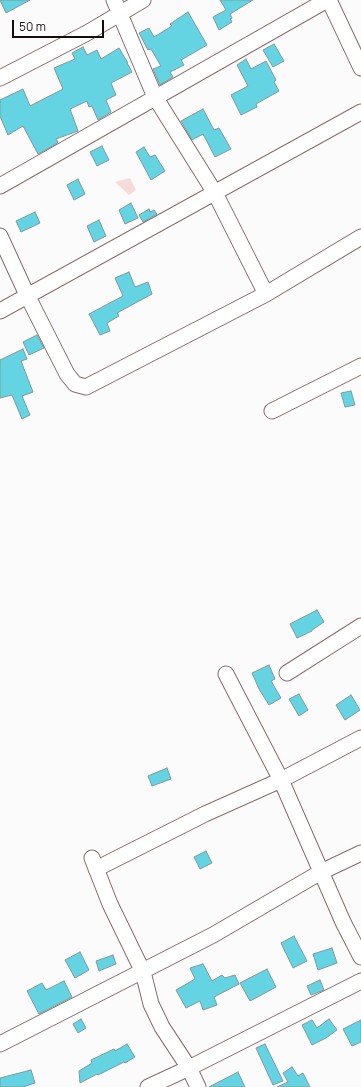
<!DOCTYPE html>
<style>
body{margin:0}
#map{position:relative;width:361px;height:1087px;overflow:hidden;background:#fbfbfb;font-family:Manrope,sans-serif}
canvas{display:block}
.scale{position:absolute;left:12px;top:20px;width:92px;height:18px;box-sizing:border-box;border:2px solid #150c0b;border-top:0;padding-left:5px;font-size:12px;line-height:14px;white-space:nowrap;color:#150c0b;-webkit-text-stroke:3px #fff;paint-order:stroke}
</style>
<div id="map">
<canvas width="361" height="1087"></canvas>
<div class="scale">50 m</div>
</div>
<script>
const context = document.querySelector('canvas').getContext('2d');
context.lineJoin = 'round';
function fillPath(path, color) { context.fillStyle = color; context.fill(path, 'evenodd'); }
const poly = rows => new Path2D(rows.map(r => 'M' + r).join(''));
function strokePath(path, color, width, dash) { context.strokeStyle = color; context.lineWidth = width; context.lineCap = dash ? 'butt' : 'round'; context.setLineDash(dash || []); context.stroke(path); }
const green = poly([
 [130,178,136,190,129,195,115,182]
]);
const building = poly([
 [0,0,30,0,6,13,0,0],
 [220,0,253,0,230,14,232,18,230,19,232,22,219,30,213,17,226,10,220,0],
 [188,12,207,45,181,60,184,65,170,72,173,77,160,85,153,69,161,66,151,49,148,50,139,33,149,28,154,37,172,26,170,24,188,12],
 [274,44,284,61,273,67,263,50,274,44],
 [83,47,87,55,97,50,101,59,119,48,128,63,127,63,132,72,111,83,116,95,106,100,111,112,98,120,92,106,89,107,87,101,70,109,78,131,56,139,58,142,56,144,38,154,23,126,8,135,0,116,0,100,23,89,30,106,63,89,54,68,75,59,72,53,83,47],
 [246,59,251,69,266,61,276,80,274,82,279,91,256,104,257,107,241,115,231,95,248,86,237,65,246,59],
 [203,109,214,130,219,128,231,149,215,157,203,134,192,140,181,121,203,109],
 [102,146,109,160,97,166,90,152,102,146],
 [144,147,150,157,155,155,165,171,151,180,136,152,144,147],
 [78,179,85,194,74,200,67,185,78,179],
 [131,203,138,218,125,224,119,210,131,203],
 [149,209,150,212,154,210,157,214,143,222,139,215,149,209],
 [35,212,40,223,21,232,16,221,35,212],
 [99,220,106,236,94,242,87,226,99,220],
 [129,272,135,287,148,282,152,294,117,313,119,316,107,323,110,331,100,335,89,314,123,296,115,278,129,272],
 [37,335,44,348,29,355,23,342,37,335],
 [23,349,27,359,21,361,33,392,22,396,30,415,22,419,12,395,0,398,0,360,23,349],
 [351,391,355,405,345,407,341,393,351,391],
 [317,610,324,622,312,630,312,631,297,638,290,624,317,610],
 [269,665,275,679,271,681,281,698,269,705,259,689,252,673,269,665],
 [299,694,308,710,299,716,289,699,299,694],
 [351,695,360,710,345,720,336,705,351,695],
 [167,768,171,779,152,786,148,776,167,768],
 [206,851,212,863,200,869,194,857,206,851],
 [294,936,307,961,293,968,281,943,294,936],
 [332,948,337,963,318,970,313,954,332,948],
 [80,952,89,970,75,978,65,960,80,952],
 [113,955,116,964,99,971,96,961,113,955],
 [203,964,212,981,222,975,225,978,235,975,239,984,214,997,217,1005,203,1010,200,1001,186,1008,176,990,195,979,190,968,203,964],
 [267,969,276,987,250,1001,240,983,267,969],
 [320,980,324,990,311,995,307,986,320,980],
 [64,981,72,997,39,1014,27,991,42,983,46,990,64,981],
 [81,1019,86,1028,78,1033,73,1024,81,1019],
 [329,1019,337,1030,326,1038,312,1045,302,1025,312,1020,317,1028,329,1019],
 [361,1020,361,1042,352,1046,343,1029,361,1020],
 [127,1044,135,1057,125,1063,124,1062,98,1075,97,1074,80,1083,79,1071,92,1063,91,1060,114,1049,115,1051,127,1044],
 [265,1044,283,1081,273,1085,256,1048,265,1044],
 [292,1067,298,1076,303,1073,310,1087,277,1087,288,1082,283,1073,292,1067],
 [31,1070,35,1083,23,1087,0,1087,0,1078,31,1070],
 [238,1072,245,1087,209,1087,238,1072]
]);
const minor = poly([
 [114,0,155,97,215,193,266,294],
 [329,0,361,68],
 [0,78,87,33,143,0],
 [0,186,327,0],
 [0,236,27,295,67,374,75,384,86,387,266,294,361,237],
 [0,311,361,112],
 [272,411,361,366],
 [287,673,361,626],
 [226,674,281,780,343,922,361,957],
 [92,858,110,904,143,972,151,1004,162,1027,189,1068,198,1087],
 [96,869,205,814,281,780,361,738],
 [0,1044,213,935,321,872,361,853],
 [148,1087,189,1068,361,981]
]);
fillPath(green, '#f7dbd8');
fillPath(building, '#64d4e3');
strokePath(building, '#7f9a9e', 1);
strokePath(minor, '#856d6b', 17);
strokePath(minor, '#fff', 15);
</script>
